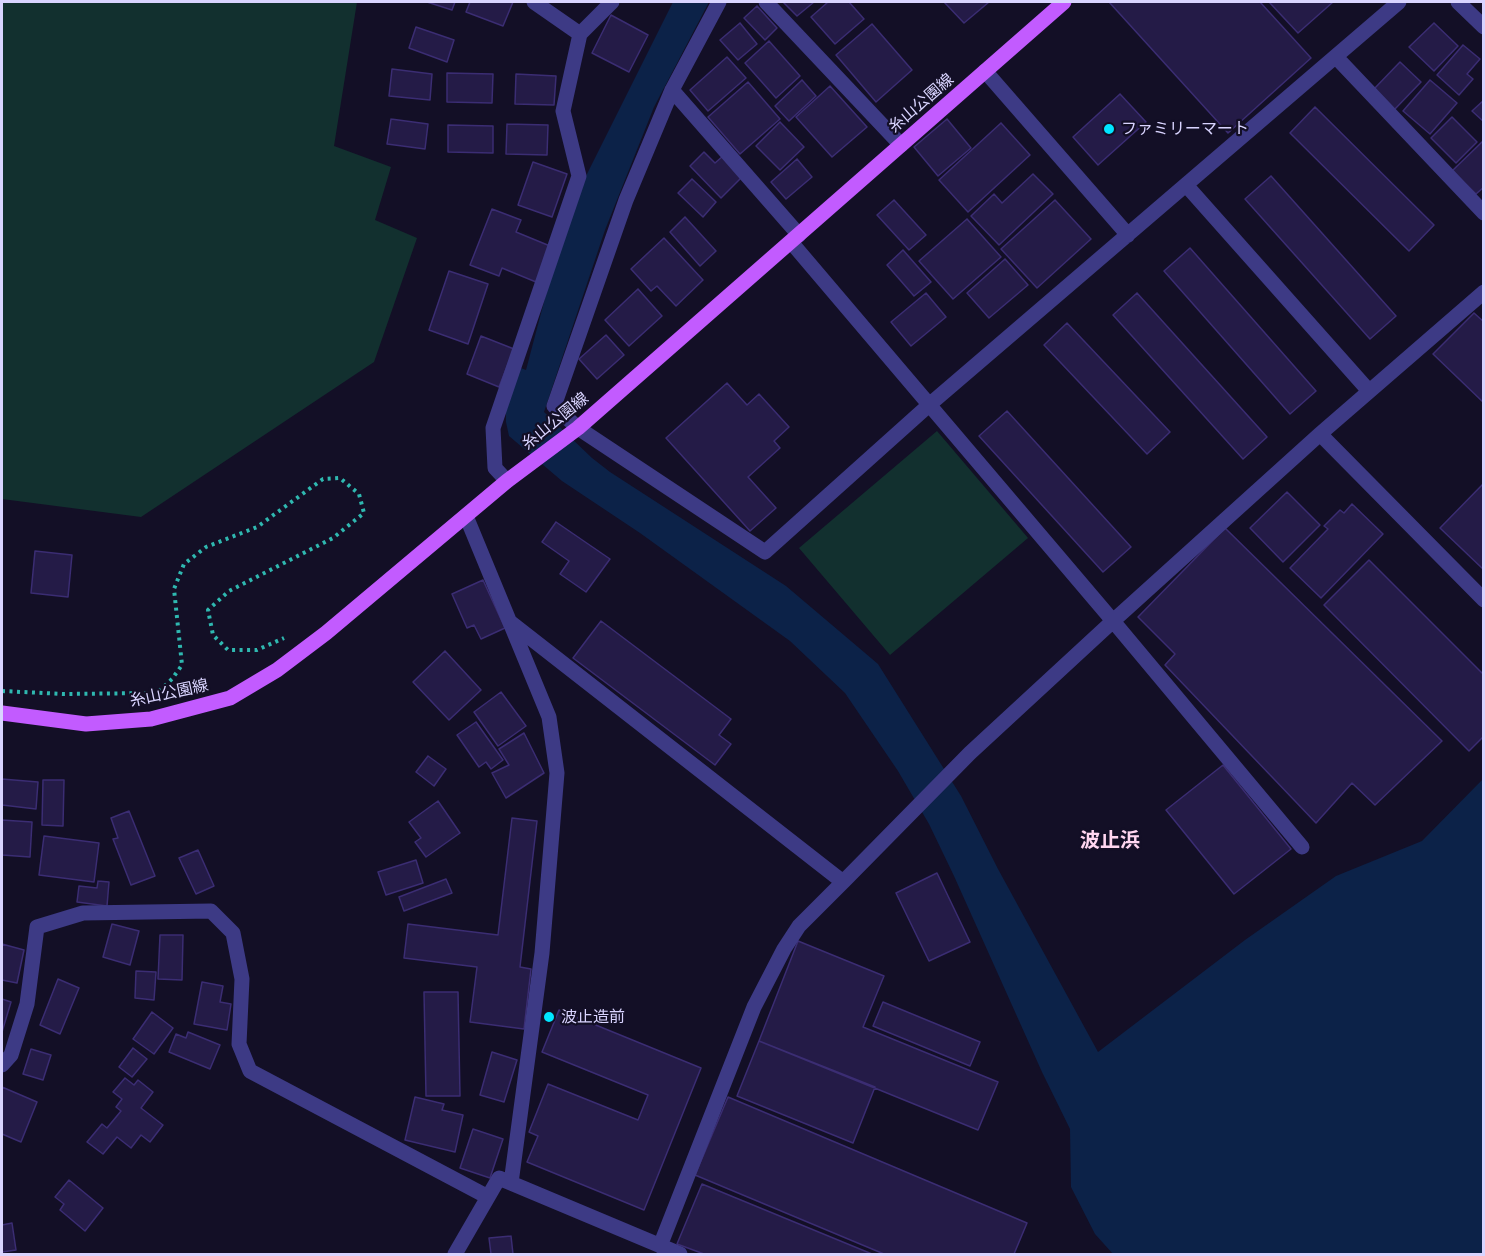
<!DOCTYPE html>
<meta charset="utf-8">
<style>
body{margin:0}
#map{position:relative;width:1485px;height:1256px;overflow:hidden;background:#130f26;font-family:Lato,sans-serif}
canvas{display:block}
.frame{position:absolute;inset:0;border:3px solid #d9d4ff;pointer-events:none}
</style>
<div id="map">
<canvas width="1485" height="1256"></canvas>
<div class="frame"></div>
</div>
<script>
const context = document.querySelector('canvas').getContext('2d');
context.lineJoin = 'round';
function fillPath(path, color) { context.fillStyle = color; context.fill(path, 'evenodd'); }
const poly = rows => new Path2D(rows.map(r => 'M' + r).join(''));
function strokePath(path, color, width, dash) { context.strokeStyle = color; context.lineWidth = width; context.lineCap = dash ? 'butt' : 'round'; context.setLineDash(dash || []); context.stroke(path); }
function drawText(font, color, halo, rows, align = 'center') {
  context.font = font + ' Lato,"Noto Sans JP",sans-serif'; context.lineWidth = 4.5; context.setLineDash([]); context.textBaseline = 'middle'; context.strokeStyle = halo; context.fillStyle = color; for (const [text, x, y, turn = 0] of rows) {
    context.save(); context.translate(x, y); context.rotate((+turn || 0) * Math.PI / 180); context.textAlign = isNaN(turn) ? turn : align; if (halo) context.strokeText(text, 0, 0); context.fillText(text, 0, 0); context.restore();
  }
}
const green = poly([
 [2,2,357,2,334,146,391,167,375,220,417,238,374,362,141,517,2,499],
 [937,431,1028,538,890,655,799,548]
]);
const water = poly([
 [673,2,709,2,654,107,605,230,544,412,592,458,610,472,786,586,878,664,961,796,998,869,1098,1052,1245,940,1336,876,1422,841,1483,779,1483,1254,1113,1254,1095,1234,1071,1187,1070,1129,1042,1072,954,876,929,824,898,771,845,693,790,641,640,533,562,481,509,436,506,422,506,402,518,367,526,370,549,283,579,190]
]);
const building = poly([
 [427,2,455,2,452,10,427,2],
 [470,2,513,2,503,26,466,12,470,2],
 [783,2,814,2,797,16,783,2],
 [828,2,849,2,864,19,835,44,811,17,828,2],
 [944,2,989,2,964,23,944,2],
 [1109,2,1260,2,1311,58,1228,133,1109,2],
 [1269,2,1333,2,1298,33,1269,2],
 [757,6,777,28,765,40,744,18,757,6],
 [611,15,648,35,629,72,592,53,611,15],
 [740,23,757,44,738,60,720,40,740,23],
 [1434,23,1458,46,1434,71,1409,47,1434,23],
 [872,24,912,70,876,102,836,55,872,24],
 [416,27,454,40,447,62,409,48,416,27],
 [769,41,800,76,776,98,745,63,769,41],
 [1463,45,1480,59,1467,74,1473,79,1459,95,1437,75,1463,45],
 [727,57,746,78,708,111,690,90,727,57],
 [1400,62,1421,82,1394,110,1373,90,1400,62],
 [392,69,432,74,430,100,389,96,392,69],
 [447,73,493,74,492,103,447,102,447,73],
 [516,74,556,76,554,105,515,104,516,74],
 [802,80,816,96,789,121,775,106,802,80],
 [1430,80,1457,103,1430,134,1403,111,1430,80],
 [748,82,780,119,740,154,708,117,748,82],
 [830,86,867,127,832,157,796,117,830,86],
 [1120,94,1146,122,1098,165,1073,137,1120,94],
 [1484,100,1484,122,1472,111,1484,100],
 [1315,107,1434,225,1409,251,1290,133,1315,107],
 [1452,117,1477,142,1456,163,1431,138,1452,117],
 [391,119,428,124,425,149,387,144,391,119],
 [947,119,971,148,938,176,914,147,947,119],
 [780,122,804,147,780,170,756,146,780,122],
 [1001,123,1030,155,968,212,939,180,1001,123],
 [507,124,548,125,547,155,506,154,507,124],
 [448,125,493,126,493,153,448,152,448,125],
 [1483,141,1484,187,1476,194,1452,171,1483,141],
 [704,152,715,163,723,156,743,176,721,198,690,166,704,152],
 [797,159,812,177,786,199,771,182,797,159],
 [533,162,567,174,552,217,518,205,533,162],
 [1033,174,1053,194,999,245,971,216,994,194,1002,203,1033,174],
 [1271,176,1396,316,1370,339,1245,199,1271,176],
 [692,179,716,202,703,217,678,193,692,179],
 [894,200,926,235,909,250,877,215,894,200],
 [1055,200,1091,239,1037,288,1001,249,1055,200],
 [492,209,521,220,516,232,550,246,536,282,502,268,499,276,470,265,492,209],
 [685,217,716,251,700,266,670,232,685,217],
 [967,219,1001,257,953,299,919,261,967,219],
 [664,238,703,280,676,306,657,286,651,291,631,269,664,238],
 [1190,248,1316,391,1290,414,1164,271,1190,248],
 [903,250,931,282,914,296,887,265,903,250],
 [1005,259,1028,285,989,318,967,293,1005,259],
 [449,271,488,284,468,344,429,330,449,271],
 [638,289,662,316,629,346,605,320,638,289],
 [926,293,946,317,911,346,891,322,926,293],
 [1137,293,1267,437,1243,459,1113,315,1137,293],
 [1474,313,1484,322,1484,403,1433,354,1474,313],
 [1067,323,1170,432,1147,454,1044,345,1067,323],
 [606,335,624,355,597,379,579,359,606,335],
 [481,336,514,349,499,387,467,374,481,336],
 [727,383,747,405,759,394,789,427,774,441,780,448,748,477,776,508,750,531,666,438,727,383],
 [1007,411,1131,547,1103,572,979,436,1007,411],
 [1484,483,1484,570,1440,528,1484,483],
 [1287,492,1320,525,1283,562,1250,528,1287,492],
 [1352,504,1383,534,1321,598,1290,568,1328,529,1324,526,1340,510,1344,513,1352,504],
 [556,522,610,559,586,592,560,574,569,561,542,542,556,522],
 [1225,528,1442,741,1375,805,1352,783,1316,823,1165,665,1175,654,1138,617,1225,528],
 [35,551,72,555,68,597,31,593,35,551],
 [1369,560,1484,675,1484,736,1469,751,1324,605,1369,560],
 [483,580,505,628,481,639,474,625,467,628,452,594,483,580],
 [601,621,731,719,719,735,731,744,715,765,573,658,601,621],
 [445,651,481,690,449,720,413,682,445,651],
 [501,692,526,726,498,746,474,712,501,692],
 [476,722,503,760,491,769,486,762,479,767,457,735,476,722],
 [524,733,544,773,506,798,492,773,509,765,499,749,524,733],
 [428,756,446,769,434,786,416,772,428,756],
 [1223,765,1291,849,1234,894,1166,810,1223,765],
 [2,779,38,782,36,809,2,805,2,779],
 [43,780,64,780,63,826,42,825,43,780],
 [438,801,460,833,426,857,415,842,421,838,409,822,438,801],
 [129,811,155,876,131,885,113,839,118,838,111,818,129,811],
 [512,818,537,821,520,967,531,969,524,1029,470,1022,477,967,404,958,408,924,498,935,512,818],
 [2,820,32,822,30,857,2,855,2,820],
 [44,836,99,843,94,882,39,875,44,836],
 [198,850,214,886,196,894,179,858,198,850],
 [416,860,423,883,386,895,378,872,416,860],
 [937,873,970,942,929,961,896,893,937,873],
 [446,879,452,893,404,911,399,897,446,879],
 [98,881,109,882,107,906,77,902,79,886,97,888,98,881],
 [112,924,139,931,130,965,103,957,112,924],
 [160,935,183,935,182,980,158,979,160,935],
 [798,941,884,976,863,1027,998,1082,978,1130,759,1041,798,941],
 [2,944,24,950,17,983,2,980,2,944],
 [136,971,156,972,154,1000,135,998,136,971],
 [58,979,79,988,60,1034,40,1025,58,979],
 [202,982,223,986,220,1002,231,1004,227,1030,194,1024,202,982],
 [424,992,458,992,460,1096,426,1096,424,992],
 [2,999,11,1002,2,1032,2,999],
 [883,1002,980,1042,970,1066,873,1026,883,1002],
 [559,1010,701,1068,644,1210,527,1162,538,1136,529,1132,548,1084,638,1120,648,1095,542,1052,559,1010],
 [152,1012,173,1028,154,1054,133,1039,152,1012],
 [188,1032,220,1045,210,1069,169,1052,176,1034,186,1038,188,1032],
 [759,1041,875,1087,853,1143,737,1096,759,1041],
 [133,1048,147,1059,132,1077,119,1067,133,1048],
 [31,1049,51,1055,43,1080,23,1074,31,1049],
 [492,1052,517,1060,504,1102,480,1095,492,1052],
 [125,1078,134,1085,138,1080,153,1092,141,1108,163,1125,150,1142,141,1135,131,1148,117,1137,103,1154,87,1142,102,1124,107,1128,121,1111,116,1107,122,1099,113,1092,125,1078],
 [2,1087,37,1102,21,1142,2,1134,2,1087],
 [415,1097,444,1104,442,1110,463,1115,455,1152,405,1140,415,1097],
 [728,1097,1027,1223,1014,1254,884,1254,695,1175,728,1097],
 [473,1129,503,1139,490,1178,460,1168,473,1129],
 [69,1180,103,1208,85,1231,60,1210,64,1204,55,1197,69,1180],
 [702,1184,872,1254,704,1254,677,1244,702,1184],
 [12,1223,16,1250,2,1252,2,1225,12,1223],
 [511,1236,513,1254,491,1254,489,1238,511,1236]
]);
const path = poly([
 [2,691,63,694,157,693,172,679,182,665,174,589,184,564,206,547,257,527,323,479,340,478,359,494,364,513,333,538,229,591,208,610,213,635,228,650,257,650,284,638]
]);
const minor = poly([
 [534,2,580,34],
 [719,2,672,90,626,200,554,406,578,428,765,552,929,405,1399,2],
 [766,2,901,145],
 [1458,2,1484,27],
 [1336,57,1484,213],
 [985,71,1128,235],
 [672,90,799,235],
 [1186,185,1369,391],
 [791,242,1113,621,1302,847],
 [1320,434,1484,600],
 [507,481,495,468,493,428,579,176,563,111,580,34,612,2],
 [466,516,549,717,557,773,542,953,511,1183],
 [510,622,843,882,970,753,1113,621,1320,434,1484,292],
 [2,1065,11,1055,27,1004,37,927,83,913,211,911,233,933,242,979,239,1044,250,1071,488,1197],
 [660,1246,754,1007,784,949,799,926,843,882],
 [455,1254,499,1178,680,1254]
]);
const major = poly([
 [2,713,86,724,151,719,230,698,277,670,326,633,507,481,578,428,1064,2]
]);
const markers = [
 [1109,129,6,"#00e5ff"],
 [549,1017,6,"#00e5ff"]
];
const streetNames = [
 ["糸山公園線",921,103,-41],
 ["糸山公園線",555,421,-39],
 ["糸山公園線",169,693,-12]
];
const poiNames = [
 ["ファミリーマート",1121,129],
 ["波止造前",561,1017]
];
const quarterNames = [
 ["波止浜",1110,841]
];
fillPath(green, '#12302f');
fillPath(water, '#0c2248');
fillPath(building, '#241b47');
strokePath(building, '#3b2d73', 1.5);
strokePath(path, '#2fb8b0', 4, [3, 4.5]);
strokePath(minor, '#3d3a85', 15);
strokePath(major, '#c25bff', 15);
for (const [x, y, r, color] of markers) { const dot = new Path2D(); dot.arc(x, y, r, 0, 2 * Math.PI); context.fillStyle = color; context.fill(dot); strokePath(dot, '#130f26', 2); }
drawText('16px', '#d9d4ff', '#130f26', streetNames);
drawText('16px', '#d9d4ff', '#130f26', poiNames, 'left');
drawText('bold 20px', '#ffd6f0', '#130f26', quarterNames);
</script>
